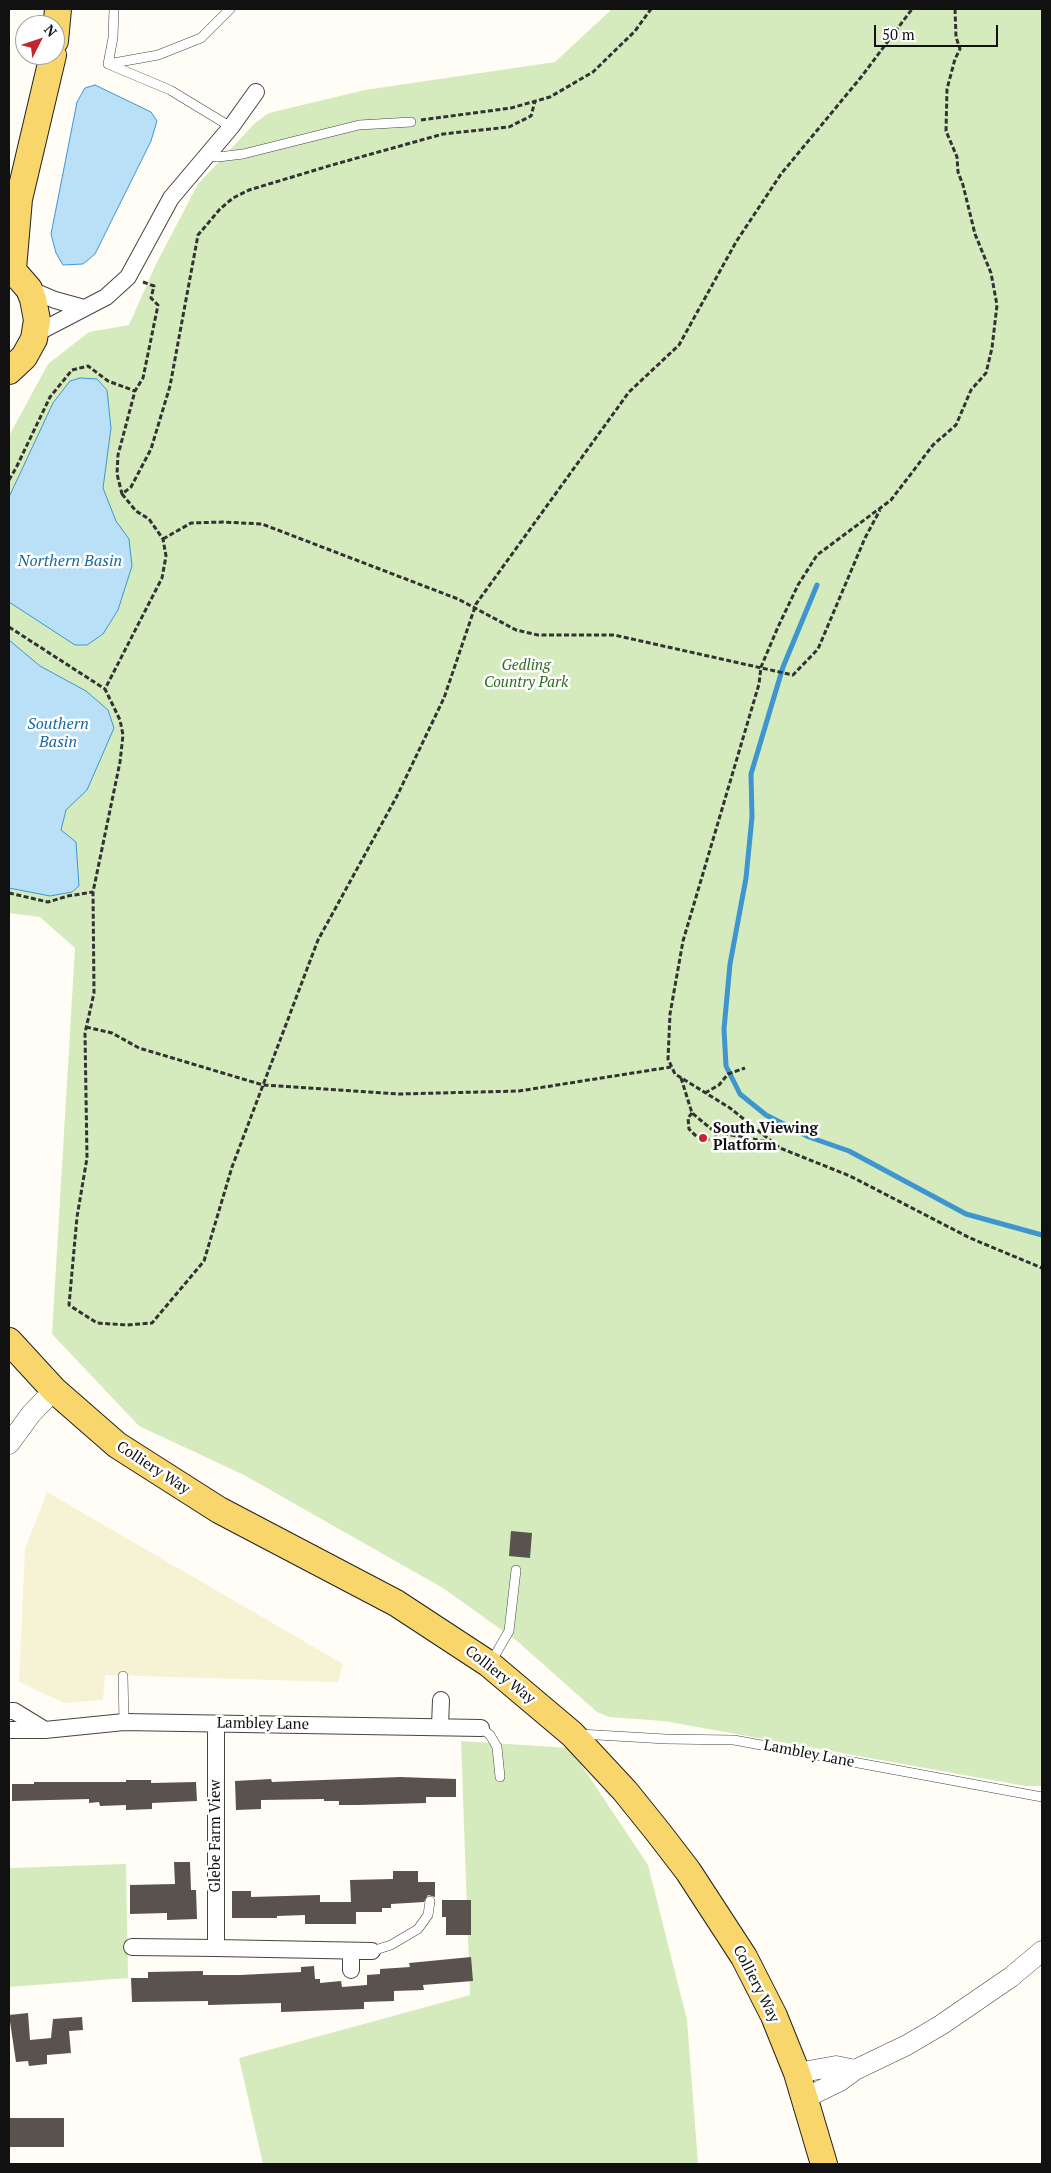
<!DOCTYPE html>
<style>
body{margin:0}
#map{position:relative;width:1051px;height:2173px;overflow:hidden;background:#fffdf5;font-family:"PT Serif",serif}
canvas{display:block}
.frame{position:absolute;inset:0;border:10px solid #111;pointer-events:none}
.north{position:absolute;left:15px;top:15px;width:50px;height:50px;box-sizing:border-box;background:#fff;border:1px solid #a0a0a0;border-radius:50%;rotate:49deg;font-size:14px;font-weight:700;line-height:20px;text-align:center;color:#111}
.north::after{content:'';display:block;margin:auto;width:18px;height:22px;background:#c4262e;clip-path:polygon(50% 0,100% 100%,50% 72%,0 100%)}
.scale{position:absolute;left:874px;top:25px;width:124px;height:22px;box-sizing:border-box;border:2px solid #111;border-top:0;padding-left:6px;font-size:15px;line-height:18px;white-space:nowrap;color:#111;-webkit-text-stroke:4px #fff;paint-order:stroke}
</style>
<div id="map">
<canvas width="1051" height="2173"></canvas>
<div class="frame"></div>
<div class="north">N</div>
<div class="scale">50 m</div>
</div>
<script>
const context = document.querySelector('canvas').getContext('2d');
context.lineJoin = 'round';
function fillPath(path, color) { context.fillStyle = color; context.fill(path, 'evenodd'); }
const poly = rows => new Path2D(rows.map(r => 'M' + r).join(''));
function strokePath(path, color, width, dash) { context.strokeStyle = color; context.lineWidth = width; context.lineCap = dash ? 'butt' : 'round'; context.setLineDash(dash || []); context.stroke(path); }
function drawText(font, color, halo, rows, align = 'center') {
  context.font = font + ' "PT Serif",serif'; context.lineWidth = 5; context.setLineDash([]); context.textBaseline = 'middle'; context.strokeStyle = halo; context.fillStyle = color; for (const [text, x, y, turn = 0] of rows) {
    context.save(); context.translate(x, y); context.rotate((+turn || 0) * Math.PI / 180); context.textAlign = isNaN(turn) ? turn : align; if (halo) context.strokeText(text, 0, 0); context.fillText(text, 0, 0); context.restore();
  }
}
const farmland = poly([
 [47,1492,343,1664,338,1682,105,1675,103,1700,64,1703,19,1682,25,1549]
]);
const green = poly([
 [612,9,1042,9,1042,1786,1025,1786,664,1721,609,1717,597,1712,517,1641,443,1588,244,1475,139,1426,52,1334,75,948,40,917,9,913,9,436,48,364,89,332,129,325,156,264,198,184,255,123,269,113,365,90,555,62],
 [461,1741,570,1748,648,1865,687,2020,698,2164,263,2164,239,2058,470,1995],
 [9,1845,9,1868,126,1864,128,1978,9,1987]
]);
const water = poly([
 [95,85,151,112,157,121,151,141,95,254,83,264,63,265,56,253,51,234,77,102,85,88,95,85],
 [80,378,97,379,107,390,111,428,103,488,116,521,129,539,132,566,118,610,103,634,87,645,75,645,9,602,9,497,53,403,70,381,80,378],
 [9,640,40,666,86,691,108,710,114,728,87,790,66,810,61,830,76,842,79,886,72,892,50,896,9,888,9,640]
]);
const stream = poly([
 [817,585,783,667,751,774,752,817,746,878,730,964,724,1029,726,1066,740,1094,766,1115,809,1137,849,1151,966,1214,1042,1235]
]);
const building = poly([
 [511,1531,532,1533,530,1558,509,1556],
 [400,1777,456,1779,456,1797,426,1797,426,1803,358,1805,339,1805,339,1801,324,1801,324,1799,261,1800,261,1809,236,1810,235,1781,271,1779,272,1782],
 [126,1780,151,1780,151,1783,196,1782,197,1801,152,1803,152,1809,126,1810,126,1805,100,1806,99,1802,89,1803,89,1799,12,1801,12,1784,34,1784,34,1782,126,1782],
 [174,1862,190,1862,191,1890,196,1890,197,1919,167,1920,167,1913,130,1914,130,1885,175,1884],
 [393,1871,418,1871,418,1882,435,1882,435,1897,428,1895,424,1902,391,1904,391,1908,382,1908,382,1912,356,1912,356,1924,305,1924,305,1915,277,1916,277,1918,232,1918,232,1891,251,1891,251,1897,320,1895,320,1902,351,1902,350,1880,393,1879],
 [442,1900,471,1900,471,1935,446,1935,446,1917,442,1917],
 [471,1957,473,1981,423,1985,424,1990,394,1991,394,2001,364,2002,364,2009,281,2012,281,2003,208,2005,208,2001,132,2002,131,1978,148,1978,148,1972,203,1971,203,1975,240,1975,301,1972,301,1967,314,1966,315,1979,320,1979,320,1983,341,1981,342,1987,367,1985,367,1975,380,1974,380,1969,410,1967,409,1963],
 [28,2013,30,2040,51,2038,53,2019,82,2017,83,2030,69,2031,71,2053,47,2055,47,2064,29,2066,28,2061,16,2062,9,2015],
 [9,2118,64,2118,64,2147,9,2147]
]);
const path = poly([
 [955,9,956,37,960,49,955,59,947,89,946,131,957,157,958,172,963,185,975,234,991,273,997,305,992,348,986,373,971,390,956,425,933,445,891,500,817,555,798,585,778,627,761,667,759,684,683,941,670,1014,668,1059,675,1074,730,1108,780,1148,850,1176,970,1238,1042,1268],
 [421,120,511,108,550,97,593,72,635,31,651,9],
 [143,282,154,286,151,298,158,305,143,378,135,391,118,455,117,474,122,494,131,487,151,449,170,386,198,235,220,209,233,198,249,190,332,165,443,134,509,127,531,116,535,101],
 [9,480,16,468,50,397,72,370,88,366,108,381,135,391],
 [122,494,136,511,149,519,163,539,166,556,162,578,105,689,120,720,123,735,120,762,93,892,94,993,85,1033,87,1158,77,1217,69,1305,97,1323,127,1325,152,1323,204,1261,232,1167,318,940,397,796,444,698,476,604,629,392,679,345,736,242,781,174,862,76,912,9],
 [163,539,191,523,223,522,262,524,458,599,516,630,538,635,614,635,793,675,818,649,865,538,880,510],
 [9,627,105,689],
 [9,893,48,902,68,896,93,892],
 [86,1027,112,1033,139,1048,263,1085,400,1094,519,1091,671,1067],
 [681,1078,692,1113,715,1132,769,1142],
 [705,1093,719,1085,728,1074,745,1068],
 [692,1113,688,1118,689,1129,700,1140,717,1138,715,1132]
]);
const service = poly([
 [108,64,170,90,231,127],
 [108,64,158,55,201,38,230,9],
 [108,64,113,38,114,9],
 [206,155,218,157,243,154,359,125,411,122],
 [491,1662,509,1631,516,1570],
 [123,1676,124,1722],
 [481,1728,490,1735,497,1747,500,1777],
 [580,1734,666,1739,734,1740,1042,1797],
 [372,1951,391,1945,418,1929,428,1915,430,1901]
]);
const minor = poly([
 [29,289,55,300,84,308],
 [35,334,106,297,128,277,171,198,231,127,256,92],
 [9,1711,14,1711,45,1730],
 [216,1724,216,1948,372,1951],
 [440,1726,441,1700],
 [9,1730,45,1730,124,1722,481,1728],
 [132,1947,216,1948],
 [351,1970,351,1951]
]);
const tertiary = poly([
 [9,1444,31,1414,54,1390],
 [797,2073,836,2066,855,2070],
 [805,2098,840,2081,855,2070,907,2045,941,2025,1011,1977,1042,1951]
]);
const primary = poly([
 [55,41,58,9],
 [9,266,29,289,33,299,37,320,34,339,24,357,9,371],
 [13,269,19,199,53,55],
 [9,1341,54,1390,117,1445,219,1510,396,1603,489,1664,572,1734,625,1791,658,1832,688,1871,744,1957,774,2016,797,2073,824,2164]
]);
const markers = [
 [703,1138,5,"#c4262e"]
];
const parkNames = [
 ["Gedling",526,666],
 ["Country Park",526,683]
];
const poiNames = [
 ["South Viewing",713,1129],
 ["Platform",713,1146]
];
const streetNames = [
 ["Colliery Way",153,1468,33],
 ["Colliery Way",500,1675,38],
 ["Lambley Lane",263,1724,1],
 ["Lambley Lane",809,1754,11],
 ["Glebe Farm View",216,1836,-90],
 ["Colliery Way",756,1984,63]
];
const waterNames = [
 ["Northern Basin",70,561],
 ["Southern",58,724],
 ["Basin",58,742]
];
fillPath(farmland, '#f6f3d4');
fillPath(green, '#d5ebbd');
fillPath(water, '#b9e0f7');
strokePath(water, '#3f96cf', 1);
strokePath(stream, '#3f96cf', 5);
fillPath(building, '#5a524d');
strokePath(service, '#444', 10);
strokePath(minor, '#444', 18);
strokePath(tertiary, '#444', 21);
strokePath(primary, '#222', 28);
strokePath(path, '#333', 3, [5, 2.5]);
strokePath(service, '#fff', 9);
strokePath(minor, '#fff', 16);
strokePath(tertiary, '#fff', 20);
strokePath(primary, '#f9d66b', 26);
for (const [x, y, r, color] of markers) { const dot = new Path2D(); dot.arc(x, y, r, 0, 2 * Math.PI); context.fillStyle = color; context.fill(dot); strokePath(dot, '#fff', 2); }
drawText('italic 15px', '#2f6b1f', '#fff', parkNames);
drawText('bold 15px', '#111', '#fff', poiNames, 'left');
drawText('15px', '#111', '#fff', streetNames);
drawText('italic 16px', '#1768a6', '#fff', waterNames);
</script>
